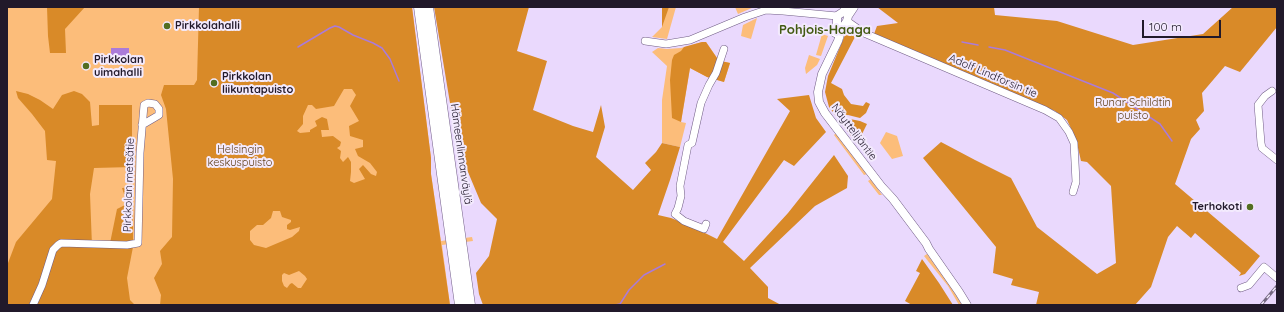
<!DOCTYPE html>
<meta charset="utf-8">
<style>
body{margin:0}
#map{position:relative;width:1284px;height:312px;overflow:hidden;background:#ead9fd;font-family:Quicksand,sans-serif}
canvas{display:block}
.frame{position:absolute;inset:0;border:8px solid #21192a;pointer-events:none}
.scale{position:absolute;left:1142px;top:20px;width:79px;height:18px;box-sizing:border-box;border:2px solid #21192a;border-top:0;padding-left:5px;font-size:12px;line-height:14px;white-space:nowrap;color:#21192a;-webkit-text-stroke:3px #f3eafd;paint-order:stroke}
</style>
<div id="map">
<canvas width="1284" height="312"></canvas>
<div class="frame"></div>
<div class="scale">100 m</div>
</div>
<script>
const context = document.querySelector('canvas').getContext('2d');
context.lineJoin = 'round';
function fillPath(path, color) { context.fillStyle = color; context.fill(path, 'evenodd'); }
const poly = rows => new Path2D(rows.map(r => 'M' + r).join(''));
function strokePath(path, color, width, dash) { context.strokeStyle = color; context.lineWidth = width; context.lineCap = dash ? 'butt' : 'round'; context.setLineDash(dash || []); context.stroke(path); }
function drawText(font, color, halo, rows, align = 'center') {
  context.font = font + ' Quicksand,sans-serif'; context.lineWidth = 4; context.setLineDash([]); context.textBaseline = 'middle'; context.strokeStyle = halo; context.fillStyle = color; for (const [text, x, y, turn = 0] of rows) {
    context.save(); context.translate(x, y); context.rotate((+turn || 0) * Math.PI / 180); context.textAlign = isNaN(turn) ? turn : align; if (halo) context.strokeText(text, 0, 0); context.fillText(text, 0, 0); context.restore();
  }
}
const green = poly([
 [7,7,412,7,431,158,431,174,441,241,472,237,473,241,442,245,450,305,7,305],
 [662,7,676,7,667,39,652,37,662,27],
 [735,7,754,7,738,14],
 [757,18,751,39,741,36,743,25],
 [822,34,828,36,821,56,816,55],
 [702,42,706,42,717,58,721,61,730,63,724,82,707,77,690,68,681,122,686,123,680,147,662,143,662,100,667,66,652,52,658,48,667,49,681,48],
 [809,55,820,59,817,65,806,74,805,68],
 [886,132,897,136,903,156,892,159,880,143],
 [836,133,867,174,864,175,834,135],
 [871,179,882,195,879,195,868,181],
 [927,254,950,285,962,305,959,305,948,286,924,256]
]);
const forest = poly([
 [47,7,85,7,65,29,66,53,50,53,48,36],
 [199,7,412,7,431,158,431,174,450,305,160,305,161,295,154,278,162,264,160,251,172,237,173,179,166,109,161,95,164,85,194,85,197,80],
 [344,89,352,89,356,95,350,106,359,121,349,126,350,136,363,140,363,147,355,149,358,156,370,163,377,172,376,176,371,174,363,165,359,169,365,179,354,183,350,181,351,172,351,162,348,157,343,162,340,158,341,151,337,148,340,146,341,142,333,136,322,137,321,130,329,130,327,119,322,117,315,121,317,126,310,130,310,132,300,133,297,131,303,124,303,116,308,105,312,105,316,109,334,106],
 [273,211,280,211,282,217,291,220,291,222,287,225,287,229,290,230,300,227,299,231,292,237,266,248,254,245,250,240,250,231,257,225,263,225,271,218],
 [299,271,305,276,307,279,301,288,298,288,292,283,290,284,287,288,284,286,282,281,282,275,284,273,289,275],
 [434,7,529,7,517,51,547,61,533,110,573,126,593,132,601,105,605,127,596,157,633,190,651,170,645,163,656,152,662,143,680,147,670,180,658,215,671,218,691,226,717,239,790,111,777,99,809,95,816,118,826,132,794,166,784,160,723,242,744,261,788,213,834,155,848,176,847,188,815,206,750,268,768,287,768,298,781,305,483,305,479,294,476,273,489,256,497,219,481,203,468,172,459,157],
 [662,7,669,7,662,27],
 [877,7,994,7,995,15,1057,21,1133,45,1203,34,1233,7,1277,7,1277,27,1240,72,1225,66,1202,93,1204,111,1196,120,1200,129,1191,139,1175,184,1260,256,1245,274,1239,276,1241,273,1195,233,1191,238,1177,226,1168,237,1151,287,1135,305,1036,305,1039,292,1011,285,1013,279,993,273,996,247,923,158,941,142,975,160,1011,178,1037,227,1097,274,1116,263,1111,186,1087,162,1081,161,1076,139,1067,120,1055,111,874,34,877,26,898,23],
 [849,30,854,31,856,35,831,83,842,89,844,95,851,104,863,106,866,102,870,104,866,113,860,118,848,115,836,116,829,107,825,92,828,76,845,35],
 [702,42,706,42,717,58,721,61,730,63,724,82,707,77,690,68,681,122,672,118,670,80,672,60,674,55,681,51,684,47],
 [16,91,28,94,40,100,53,109,62,95,74,91,82,94,90,102,92,126,99,125,99,105,132,105,132,167,94,168,90,194,92,246,109,248,117,209,129,203,128,199,125,197,122,188,133,187,133,247,127,278,130,300,135,305,7,305,7,261,8,263,16,242,52,199,56,161,47,160,45,131,32,114,18,98],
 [845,118,860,121,867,124,857,144,838,119],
 [922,259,939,283,953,305,912,305,905,301,920,273,916,271]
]);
const water = poly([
 [111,48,129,48,129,56,111,56]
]);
const stream = poly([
 [962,42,978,45],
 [298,47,330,28,335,26,339,27,353,35,373,43,382,48,390,59,399,81],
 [989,47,1005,50,1113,93,1160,124,1172,141],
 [615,305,620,304,629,290,644,275,665,264]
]);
const minor = poly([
 [847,21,864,33,1045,110,1059,118,1069,132,1074,143,1076,182,1073,192],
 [645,41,666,44,690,40,745,17,766,10,783,11,837,16],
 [1272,91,1265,96,1258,105,1261,143,1262,148,1277,160],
 [706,224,704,229,684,221,675,214,678,208,681,196,680,186,688,145,692,143,701,103,709,85,716,73,724,49],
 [1241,288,1249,285,1264,267,1277,278],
 [33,305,42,285,53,250,58,245,61,243,127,245,138,243,140,153,144,105,148,103,155,104,159,109,159,115,142,125]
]);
const major = poly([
 [854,7,848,16,847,21,842,28,838,41,822,74,818,92,819,102,825,113,881,186,893,199,926,243,929,249,959,292,967,305],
 [835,33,837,23,837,16,843,12,847,7]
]);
const highway = poly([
 [419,7,460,305],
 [428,7,470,305]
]);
const rail = poly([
 [1261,305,1277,286]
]);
const markers = [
 [167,26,4,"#536e21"],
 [86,66,4,"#536e21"],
 [214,83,4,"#536e21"],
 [1250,207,4,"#536e21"]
];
const poiNames = [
 ["Pirkkolahalli",175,26],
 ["Pirkkolan",94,60],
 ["uimahalli",94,73],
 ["Pirkkolan",222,77],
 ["liikuntapuisto",222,90],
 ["Terhokoti",1242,207,"right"]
];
const streetNames = [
 ["Adolf Lindforsin tie",993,76,23],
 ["Näyttelijäntie",854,132,53],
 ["Hämeenlinnanväylä",461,154,82],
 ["Pirkkolan metsätie",129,185,-88]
];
const parkNames = [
 ["Runar Schildtin",1133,103],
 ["puisto",1133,116],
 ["Helsingin",240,150],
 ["keskuspuisto",240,163]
];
const quarterNames = [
 ["Pohjois-Haaga",825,30]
];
fillPath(green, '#fcbd7a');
fillPath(forest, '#d98a28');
fillPath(water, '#ab7bd9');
strokePath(stream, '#ab7bd9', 1.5);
strokePath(minor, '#705d85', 8);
strokePath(major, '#705d85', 9);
strokePath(highway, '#705d85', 11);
strokePath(minor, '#fff', 7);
strokePath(major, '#fff', 8);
strokePath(highway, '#fff', 10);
strokePath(rail, '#746881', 3);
strokePath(rail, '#f3eafd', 1.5, [4.5]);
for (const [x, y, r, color] of markers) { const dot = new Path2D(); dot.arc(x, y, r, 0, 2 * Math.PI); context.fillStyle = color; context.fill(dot); strokePath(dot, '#f3eafd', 1.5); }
drawText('bold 11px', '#21192a', '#f3eafd', poiNames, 'left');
drawText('11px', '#21192a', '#f3eafd', streetNames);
drawText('11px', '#62411c', '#f3eafd', parkNames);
drawText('bold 13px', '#435a12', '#f3eafd', quarterNames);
</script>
